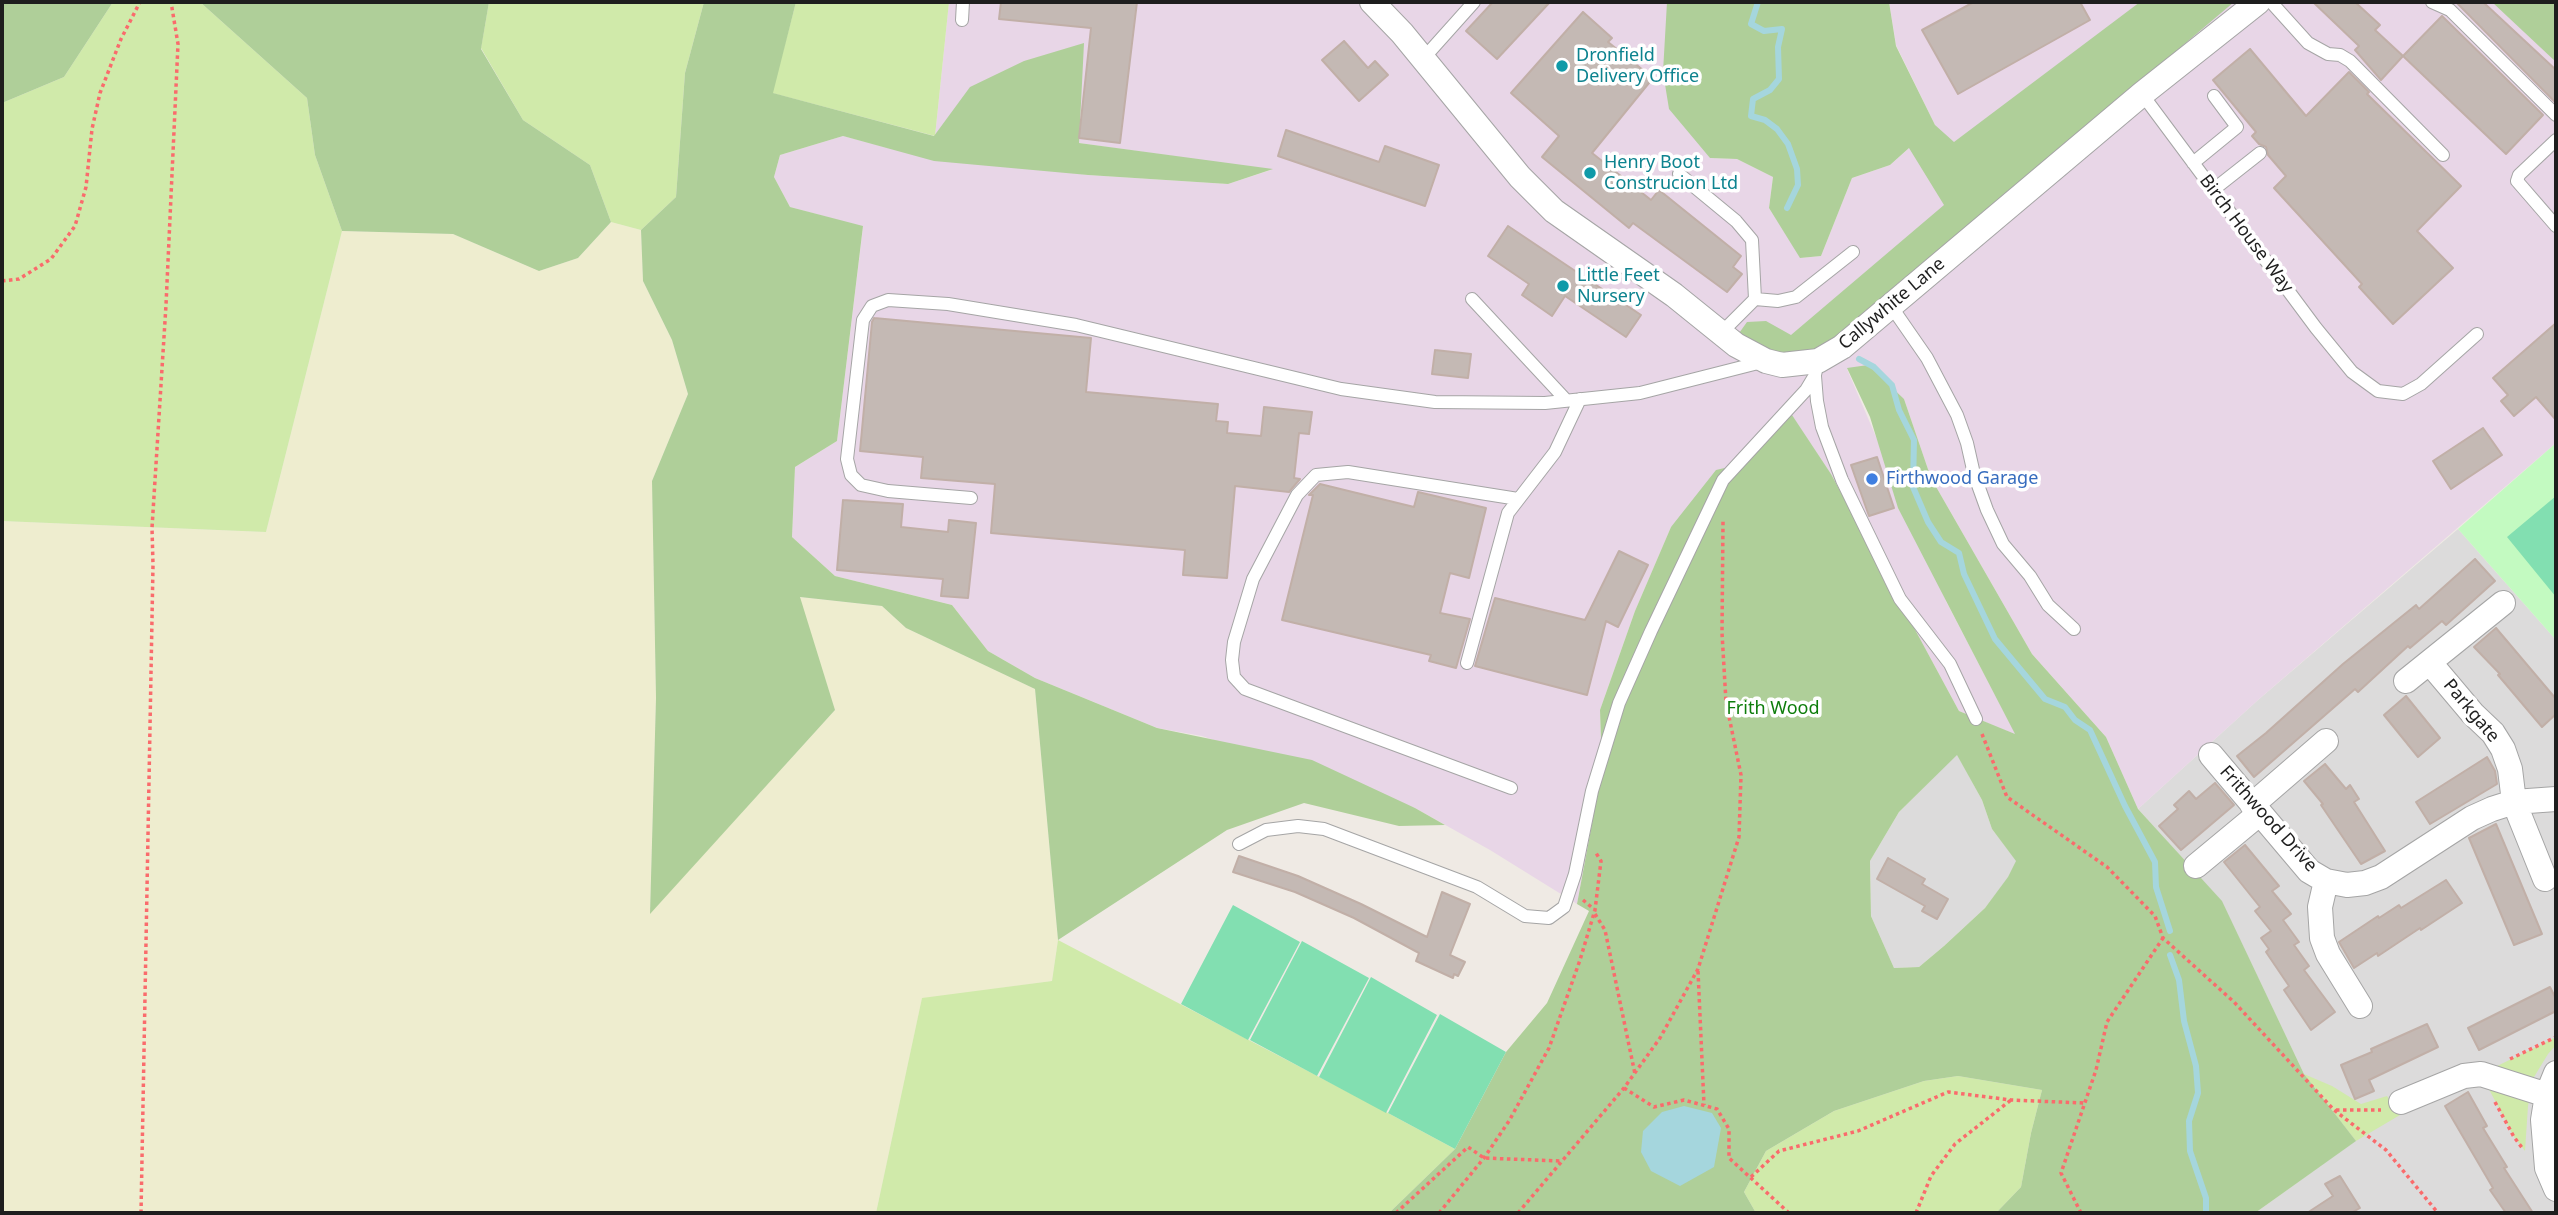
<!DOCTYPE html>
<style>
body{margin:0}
#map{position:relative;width:2558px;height:1215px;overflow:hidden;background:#efeae4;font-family:"Noto Sans",sans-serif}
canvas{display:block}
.frame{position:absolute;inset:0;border:4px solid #1e1e1e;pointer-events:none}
</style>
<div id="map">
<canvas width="2558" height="1215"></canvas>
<div class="frame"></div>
</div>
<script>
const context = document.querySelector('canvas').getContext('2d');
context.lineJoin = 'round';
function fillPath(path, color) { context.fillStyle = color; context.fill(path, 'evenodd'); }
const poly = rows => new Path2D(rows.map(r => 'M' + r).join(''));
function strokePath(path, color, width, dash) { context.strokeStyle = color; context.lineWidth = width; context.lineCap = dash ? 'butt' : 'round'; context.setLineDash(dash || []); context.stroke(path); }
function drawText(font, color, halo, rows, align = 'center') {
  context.font = font + ' "Noto Sans",sans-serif'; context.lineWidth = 7; context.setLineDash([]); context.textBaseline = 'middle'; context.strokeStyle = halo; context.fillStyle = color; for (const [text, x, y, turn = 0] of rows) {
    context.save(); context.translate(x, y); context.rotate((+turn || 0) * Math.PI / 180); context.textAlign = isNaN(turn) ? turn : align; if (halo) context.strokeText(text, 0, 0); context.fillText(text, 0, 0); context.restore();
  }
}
const residential = poly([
 [2458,529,2556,640,2556,1213,2255,1213,2355,1141,2304,1074,2222,902,2138,809,2258,700],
 [1957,754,1982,800,1992,829,2017,861,2008,878,1985,908,1944,946,1919,967,1894,968,1871,916,1870,861,1899,812]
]);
const industrial = poly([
 [949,2,1667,2,1667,17,1710,158,1737,159,1773,177,1769,208,1801,258,1821,256,1852,178,1890,165,1935,125,1896,45,1889,2,2556,2,2556,443,2258,700,2138,809,2106,737,2032,654,1931,478,1904,399,1847,369,1947,603,2016,735,1959,711,1831,474,1792,416,1746,463,1671,527,1635,611,1600,710,1602,770,1577,904,1490,850,1415,808,1202,736,1157,728,1035,678,988,651,952,605,835,576,792,537,795,467,837,441,863,227,790,207,774,177,780,155,843,136,888,148,1088,175,1228,184,1271,170,1079,143,1079,138,971,87,935,136]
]);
const farmland = poly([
 [611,222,641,230,643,281,672,340,688,394,652,481,656,698,650,913,835,710,799,597,882,606,906,628,1035,689,1058,940,1052,981,922,999,876,1213,2,1213,2,521,266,532,342,231,453,234,539,271,578,258]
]);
const grass = poly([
 [113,2,200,2,307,98,315,155,342,231,266,532,2,521,2,103,64,77],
 [489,2,704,2,685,73,676,197,641,230,611,222,590,165,523,120,481,48],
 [796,2,949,2,935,136,772,93],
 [1058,940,1388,1113,1455,1149,1389,1213,876,1213,922,998,1052,981],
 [2556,1037,2556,1045,2548,1054,2534,1077,2528,1106,2525,1151,2514,1137,2481,1074],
 [2304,1074,2332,1086,2361,1104,2387,1096,2400,1115,2356,1141],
 [1958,1076,2042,1090,2031,1133,2021,1187,1996,1213,1756,1213,1744,1192,1766,1151,1834,1111,1924,1081]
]);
const forest = poly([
 [2,2,113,2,64,77,2,103],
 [200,2,489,2,481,49,523,120,590,165,611,222,578,258,539,271,453,234,342,231,315,155,307,98],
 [704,2,796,2,773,93,934,136,970,87,1024,61,1084,43,1079,143,1273,169,1228,184,1088,175,934,161,843,136,780,155,774,177,790,207,863,226,837,441,795,467,792,537,835,576,952,605,988,651,1035,678,1157,728,1312,760,1415,808,1445,825,1399,826,1304,803,1227,830,1058,940,1035,689,906,628,882,606,800,597,835,710,650,914,656,698,652,481,688,394,672,340,643,281,641,230,676,197,685,73],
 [1667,2,1889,2,1896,46,1935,125,1954,142,2140,2,2234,2,1833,342,1807,354,1773,359,1737,336,1747,322,1766,321,1791,335,1944,205,1909,148,1890,165,1852,178,1821,256,1800,258,1769,208,1773,177,1737,159,1710,158,1669,109,1663,72],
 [2492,2,2556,2,2556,62],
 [1868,365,1904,399,1931,478,2032,654,2106,737,2138,809,2222,901,2304,1074,2356,1141,2255,1213,1996,1213,2021,1187,2031,1133,2042,1090,1958,1076,1924,1081,1834,1111,1766,1151,1744,1192,1756,1213,1389,1213,1455,1149,1506,1052,1547,1003,1589,911,1577,904,1602,770,1600,710,1635,611,1671,527,1716,470,1746,463,1792,415,1831,474,1959,711,2015,734,1898,508,1870,417,1847,368],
 [1957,755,1982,800,1992,829,2016,861,2008,877,1985,908,1944,946,1919,967,1894,968,1871,916,1870,861,1899,812]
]);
const park = poly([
 [2556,443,2556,640,2458,529]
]);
const pitch = poly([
 [2556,496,2556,597,2507,537],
 [1233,905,1300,942,1248,1040,1181,1004],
 [1302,941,1369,978,1317,1076,1250,1040],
 [1371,977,1437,1015,1386,1113,1319,1077],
 [1440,1014,1506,1052,1455,1149,1388,1113]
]);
const water = poly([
 [1684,1106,1712,1113,1721,1128,1714,1167,1680,1186,1651,1171,1641,1152,1643,1131,1662,1112]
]);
const stream = poly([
 [1758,2,1751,24,1764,31,1782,29,1778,47,1779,79,1770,90,1753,99,1751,116,1765,120,1777,129,1788,144,1797,169,1798,185,1787,208],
 [1859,359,1874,367,1892,385,1899,410,1914,440,1913,487,1928,522,1941,542,1959,553,1964,574,1995,639,2045,699,2065,707,2075,720,2090,730,2125,806,2155,862,2156,887,2170,931],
 [2170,955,2179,980,2184,1021,2196,1066,2198,1093,2189,1121,2190,1151,2206,1198,2206,1213]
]);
const building = poly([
 [1001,2,1137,2,1120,143,1079,138,1091,28,999,19,1001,2],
 [1493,2,1550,2,1497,59,1466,31,1493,2],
 [1974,2,2080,2,2090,20,1958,94,1922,30,1974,2],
 [2313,2,2355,2,2380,25,2375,30,2403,56,2381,80,2355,50,2359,46,2313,2],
 [2456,2,2483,2,2556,70,2555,102,2456,2],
 [1583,12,1612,38,1608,42,1653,78,1592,153,1651,200,1659,190,1741,256,1733,267,1742,274,1727,292,1633,223,1629,228,1542,157,1559,136,1511,93,1583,12],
 [2442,16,2543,115,2506,154,2403,56,2442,16],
 [1344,41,1368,68,1375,61,1388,75,1359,101,1322,60,1344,41],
 [2250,49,2306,116,2349,72,2369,92,2367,94,2461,186,2417,231,2453,268,2393,324,2359,287,2362,284,2274,188,2286,176,2268,155,2266,147,2259,144,2252,136,2256,132,2213,80,2250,49],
 [1286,130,1379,162,1385,146,1439,165,1425,206,1278,156,1286,130],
 [1508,226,1641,315,1626,337,1565,296,1552,316,1522,295,1529,284,1488,256,1508,226],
 [874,318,1091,338,1086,392,1218,404,1216,421,1228,422,1227,433,1261,436,1264,407,1312,412,1309,434,1299,433,1294,478,1300,479,1289,492,1235,486,1227,578,1183,575,1185,550,991,533,995,484,921,478,923,457,860,451,872,322,874,318],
 [2556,323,2556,420,2536,397,2514,416,2501,401,2508,395,2493,378,2556,323],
 [1435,350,1471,354,1468,378,1432,374,1435,350],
 [2483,428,2502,455,2451,489,2433,461,2483,428],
 [1877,457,1894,508,1869,516,1851,465,1877,457],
 [1320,484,1414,507,1418,492,1486,508,1469,578,1450,573,1440,613,1470,619,1456,668,1429,661,1431,655,1282,620,1313,495,1309,495,1320,484],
 [843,500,903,504,901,527,948,532,949,520,976,523,968,598,941,596,943,579,837,570,843,500],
 [1619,551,1648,565,1618,627,1606,621,1587,695,1475,666,1495,598,1585,620,1619,551],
 [2475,559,2495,581,2446,625,2442,621,2410,648,2408,646,2358,692,2355,689,2254,777,2237,756,2266,733,2343,664,2416,605,2419,609,2475,559],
 [2496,628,2556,699,2556,714,2542,727,2498,675,2500,674,2474,647,2496,628],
 [2406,696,2440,738,2418,757,2384,715,2406,696],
 [2487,757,2495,771,2497,784,2430,824,2416,802,2487,757],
 [2325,764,2346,789,2350,785,2359,799,2354,802,2385,851,2361,864,2321,805,2323,804,2304,781,2325,764],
 [2215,783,2234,805,2181,850,2159,826,2178,809,2174,805,2189,791,2196,799,2215,783],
 [2496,824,2542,934,2514,945,2469,838,2496,824],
 [2245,845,2279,886,2272,891,2291,914,2283,920,2299,942,2294,945,2309,966,2304,970,2335,1012,2311,1030,2284,990,2289,986,2266,952,2269,949,2261,938,2271,931,2255,911,2260,907,2224,862,2245,845],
 [1239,856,1298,876,1361,904,1427,937,1442,892,1470,904,1450,955,1465,962,1458,976,1454,974,1453,978,1416,961,1419,953,1354,918,1295,892,1233,872,1239,856],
 [1888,858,1925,879,1922,884,1948,899,1937,919,1922,911,1925,906,1877,879,1888,858],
 [2446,880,2462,903,2421,930,2420,928,2378,956,2377,953,2354,968,2339,942,2378,916,2379,918,2399,905,2401,908,2446,880],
 [2550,987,2556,999,2556,1011,2479,1050,2468,1028,2550,987],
 [2427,1024,2438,1047,2369,1080,2374,1091,2355,1099,2341,1065,2372,1052,2371,1049,2427,1024],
 [2468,1092,2487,1126,2483,1128,2507,1167,2504,1168,2533,1213,2506,1213,2490,1190,2493,1188,2445,1106,2468,1092],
 [2340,1176,2360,1208,2351,1213,2307,1213,2333,1196,2325,1184,2340,1176]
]);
const path = poly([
 [2,281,19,279,51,259,75,226,86,187,92,129,100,93,121,39,140,2],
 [1982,734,2007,797,2107,867,2155,916,2163,938,2234,1002,2334,1110,2386,1150,2438,1213],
 [1583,900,1595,910],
 [1595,914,1605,930,1635,1074],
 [1698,971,1704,1105],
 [2510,1059,2556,1037],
 [1624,1088,1654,1107,1684,1100,1717,1109,1729,1129,1729,1158,1789,1213],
 [2495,1102,2514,1137,2523,1149],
 [2336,1110,2381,1110],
 [1751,1177,1779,1151,1858,1131,1948,1092,2011,1100,2084,1103],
 [141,1213,153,565,152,528,166,305,178,44,171,2],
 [1396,1213,1468,1147,1484,1158,1560,1161],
 [1439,1213,1484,1158,1509,1121,1549,1048,1580,960,1595,910,1601,861,1596,853],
 [1518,1213,1624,1088,1660,1038,1698,969,1739,837,1741,775,1726,702,1722,633,1723,521],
 [1916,1213,1931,1176,1955,1144,2011,1100],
 [2081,1213,2061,1173,2096,1070,2107,1022,2163,938]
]);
const lane = poly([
 [2271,2,2308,43,2328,54,2340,55,2350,61,2443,155],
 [2432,2,2450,10,2556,115],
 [962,20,963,2],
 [1423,59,1474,2],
 [2142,94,2316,328,2352,372,2378,391,2403,394,2421,384,2477,334],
 [2556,140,2519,175,2517,181,2556,226],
 [2193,163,2237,127,2214,96],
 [1679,174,1736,221,1752,240,1755,299],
 [2213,190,2260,153],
 [1472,299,1566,400],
 [1891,306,1927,358,1957,415,1967,443,1974,474,1987,510,2003,544,2030,576,2048,605,2074,629],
 [1721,333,1755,299,1778,301,1796,297,1853,252],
 [1815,376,1817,401,1822,427,1842,480,1900,599,1950,664,1976,719],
 [971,498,888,491,861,485,851,475,847,459,863,320,872,306,888,300,948,304,1076,325,1341,389,1435,402,1545,403,1640,393,1766,361],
 [1467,663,1508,513,1555,452,1580,399],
 [1511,788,1245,689,1234,677,1232,660,1234,642,1253,579,1297,495,1316,475,1348,472,1518,499],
 [1239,844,1266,830,1298,826,1324,829,1477,887,1525,916,1549,918,1564,907,1575,874,1592,791,1619,703,1651,631,1723,480,1806,390,1815,375,1818,361]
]);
const street = poly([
 [1372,2,1402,33,1520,177,1554,211,1674,295,1736,345,1766,361,1782,365,1818,361,1842,347,2142,94,2258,2],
 [2430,663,2473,714,2493,733,2503,749,2510,769,2514,802,2545,879],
 [2406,681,2503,603],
 [2211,755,2309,871,2326,881,2347,885,2365,883,2381,877,2472,818,2492,809,2514,802,2556,799],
 [2252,805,2326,741],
 [2196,866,2260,813],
 [2326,881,2320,907,2322,938,2328,954,2360,1006],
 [2556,1073,2547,1095,2543,1120,2547,1168,2556,1189],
 [2401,1102,2464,1076,2481,1074,2547,1095]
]);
const markers = [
 [1562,66,7,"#0f9aa8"],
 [1590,173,7,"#0f9aa8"],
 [1563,286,7,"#0f9aa8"],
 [1872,479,7,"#3f7fe0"]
];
const cultureNames = [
 ["Dronfield",1576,56],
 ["Delivery Office",1576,77],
 ["Henry Boot",1604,163],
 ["Construcion Ltd",1604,184],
 ["Little Feet",1577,276],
 ["Nursery",1577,297]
];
const streetNames = [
 ["Birch House Way",2246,234,53],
 ["Callywhite Lane",1892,304,-40],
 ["Parkgate",2471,711,50],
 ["Frithwood Drive",2268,819,48]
];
const shopNames = [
 ["Firthwood Garage",1886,479]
];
const parkNames = [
 ["Frith Wood",1773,709]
];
fillPath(residential, '#dcdbdb');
fillPath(industrial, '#e8d6e7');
fillPath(farmland, '#eeedcf');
fillPath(grass, '#d0eaaa');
fillPath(forest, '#afcf99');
fillPath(park, '#c3fac1');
fillPath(pitch, '#82dfb1');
fillPath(water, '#a5d6dd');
strokePath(stream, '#a5d6dd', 6);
fillPath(building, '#c4b9b4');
strokePath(building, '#c1afa7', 2);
strokePath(lane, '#a5a5a5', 14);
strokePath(street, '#a5a5a5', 26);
strokePath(path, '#fa6b6c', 3.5, [3.5, 3.5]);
strokePath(lane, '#fff', 12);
strokePath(street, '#fff', 24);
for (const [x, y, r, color] of markers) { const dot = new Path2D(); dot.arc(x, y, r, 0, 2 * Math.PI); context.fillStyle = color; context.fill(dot); strokePath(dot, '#fff', 2.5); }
drawText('18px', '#0d838f', '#fff', cultureNames, 'left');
drawText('18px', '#1e1e1e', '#fff', streetNames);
drawText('18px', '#366cbe', '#fff', shopNames, 'left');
drawText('18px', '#0e7d0b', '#fff', parkNames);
</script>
